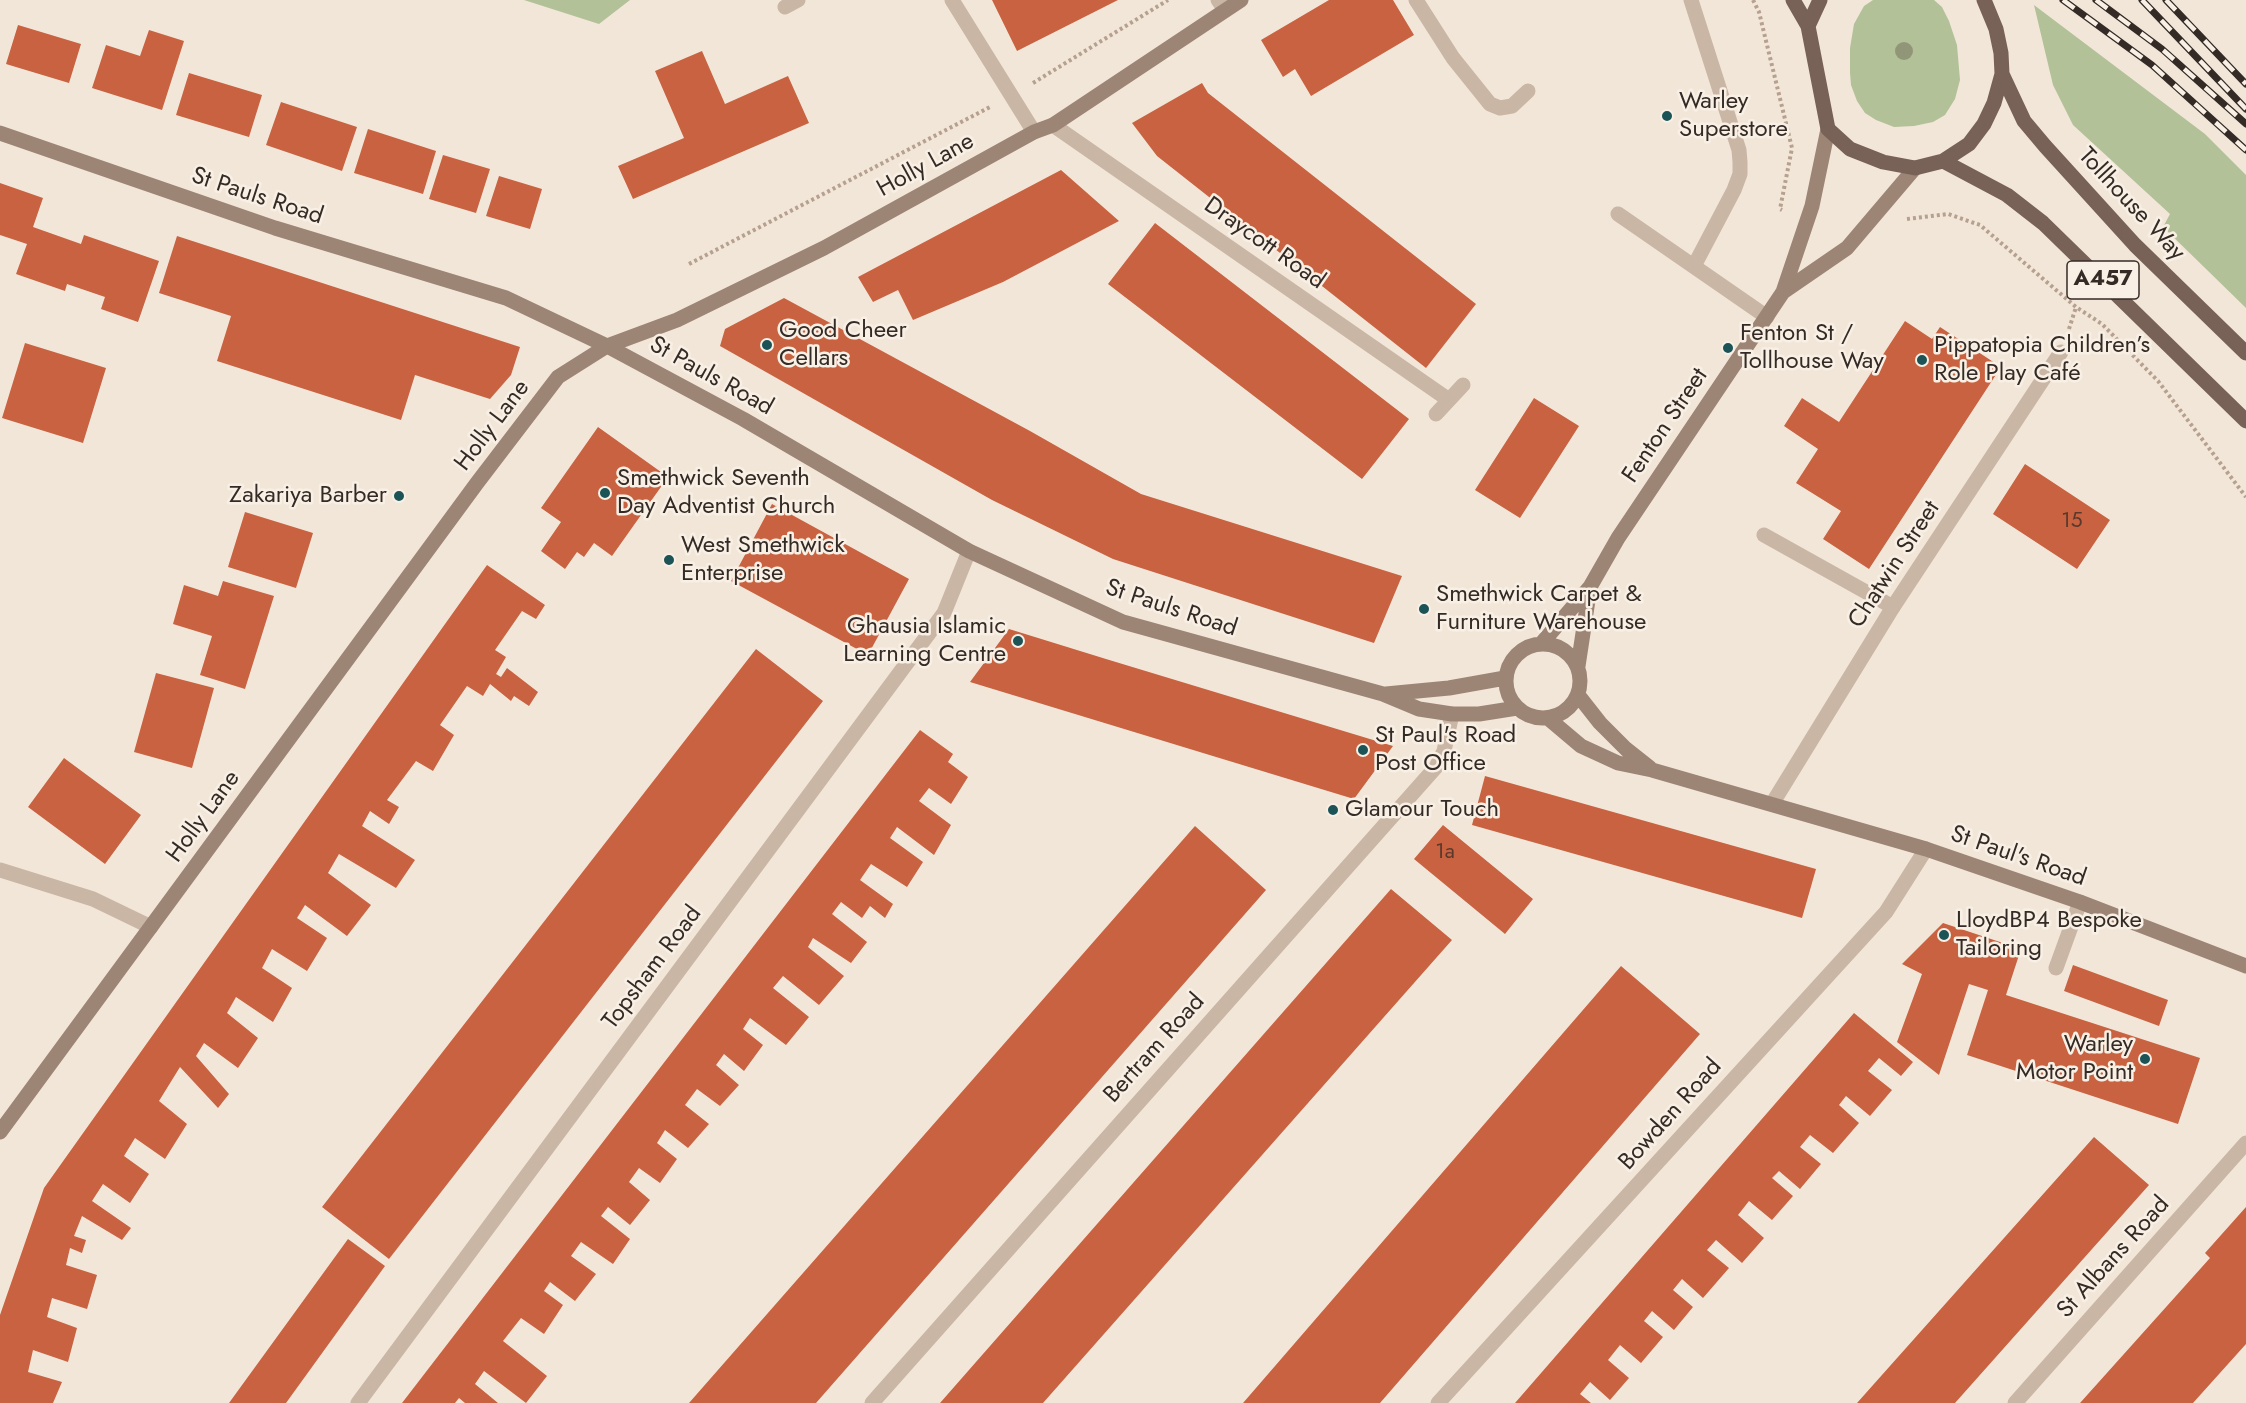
<!DOCTYPE html>
<meta charset="utf-8">
<style>
body{margin:0}
canvas{display:block;background:#f2e6d9}
</style>
<canvas width="2246" height="1403"></canvas>
<script>
const context = document.querySelector('canvas').getContext('2d');
context.lineJoin = 'round';
function fillPath(path, color) { context.fillStyle = color; context.fill(path, 'evenodd'); }
const poly = rows => new Path2D(rows.map(r => 'M' + r).join(''));
function strokePath(path, color, width, dash) { context.strokeStyle = color; context.lineWidth = width; context.lineCap = dash ? 'butt' : 'round'; context.setLineDash(dash || []); context.stroke(path); }
function drawText(font, color, halo, rows, align = 'center') {
  context.font = font + ' Jost,sans-serif'; context.lineWidth = 5; context.setLineDash([]); context.textBaseline = 'middle'; context.strokeStyle = halo; context.fillStyle = color; for (const [text, x, y, turn = 0] of rows) {
    context.save(); context.translate(x, y); context.rotate((+turn || 0) * Math.PI / 180); context.textAlign = isNaN(turn) ? turn : align; if (halo) context.strokeText(text, 0, 0); context.fillText(text, 0, 0); context.restore();
  }
}
const green = poly([
 [524,0,630,0,599,24],
 [1873,0,1934,0,1942,7,1949,21,1957,45,1960,80,1955,99,1945,115,1933,122,1914,126,1894,127,1876,120,1865,113,1857,101,1851,85,1850,73,1850,48,1854,24,1864,6],
 [2034,5,2205,134,2246,175,2246,308,2163,227,2170,214,2073,125,2053,85]
]);
const building = poly([
 [992,0,1118,0,1017,51],
 [1329,0,1393,0,1414,35,1311,96,1295,69,1283,77,1261,40],
 [18,25,81,44,69,83,6,64],
 [149,30,184,41,162,110,92,88,106,45,140,56],
 [702,51,725,104,788,76,809,123,633,199,618,166,684,138,655,71],
 [189,73,262,95,249,137,176,115],
 [1202,83,1208,93,1476,304,1426,368,1157,156,1132,123],
 [281,102,357,127,342,171,266,145],
 [368,129,436,151,423,194,354,173],
 [443,155,490,169,476,213,429,199],
 [1061,170,1119,221,1003,282,913,320,898,290,873,302,858,277],
 [499,176,542,189,530,229,486,216],
 [0,183,43,198,33,227,81,244,84,235,159,261,138,322,101,309,105,297,67,284,65,291,16,274,27,244,0,235],
 [1155,223,1409,419,1362,479,1108,284],
 [177,236,520,347,511,375,490,399,415,375,401,420,217,361,231,316,159,293],
 [784,298,1030,431,1141,494,1402,576,1374,643,1113,559,992,500,720,346,725,329],
 [1905,321,1932,339,1940,327,2001,367,1869,569,1823,539,1841,511,1796,483,1818,449,1784,426,1802,398,1839,422],
 [25,343,106,368,83,443,2,418],
 [1534,398,1579,426,1520,518,1475,490],
 [598,427,668,477,612,556,594,543,584,557,577,552,565,569,541,551,561,522,541,508],
 [2025,464,2110,520,2077,569,1993,514],
 [772,504,909,579,868,655,731,581],
 [245,512,313,533,296,588,228,567],
 [487,565,545,605,536,619,522,611,495,650,506,657,496,674,501,677,507,668,538,692,529,706,514,696,511,701,490,684,483,696,467,686,440,725,454,735,433,771,416,761,387,800,399,807,389,824,370,811,362,826,415,860,396,888,339,854,328,873,371,905,347,936,305,905,297,918,327,938,307,971,272,949,262,968,292,988,273,1022,236,997,227,1013,258,1038,238,1068,204,1043,196,1056,229,1094,218,1108,180,1067,159,1101,187,1124,165,1159,135,1138,124,1156,149,1174,130,1203,103,1184,92,1201,131,1228,122,1240,82,1216,74,1236,86,1240,82,1253,70,1248,66,1265,97,1275,87,1309,52,1298,47,1317,77,1328,68,1362,33,1350,28,1372,62,1382,53,1403,0,1403,0,1315,44,1188],
 [223,581,274,596,245,689,200,675,212,636,173,624,184,585,218,596],
 [1009,629,1106,659,1393,746,1354,799,970,682],
 [756,649,823,701,389,1259,322,1207],
 [156,673,214,688,192,768,134,752],
 [920,730,953,754,948,762,968,777,951,804,929,788,919,801,951,825,934,855,897,827,890,838,923,862,907,887,871,864,860,880,893,904,885,918,870,906,862,918,841,902,832,914,867,942,851,963,813,938,808,947,844,976,819,1005,783,976,773,988,809,1017,786,1045,750,1018,743,1029,763,1045,744,1071,724,1054,716,1065,739,1085,720,1106,697,1089,685,1105,709,1124,688,1148,665,1130,657,1143,677,1159,660,1183,639,1168,629,1182,650,1200,630,1225,608,1207,601,1216,630,1239,613,1264,581,1242,571,1256,596,1274,575,1301,550,1282,544,1291,563,1305,544,1334,521,1318,503,1341,547,1376,526,1403,484,1371,475,1384,498,1403,465,1403,459,1398,455,1403,402,1403],
 [64,758,141,815,105,864,28,807],
 [1485,776,1816,869,1802,918,1472,825],
 [1443,825,1533,899,1505,934,1414,859],
 [1195,826,1266,890,816,1403,689,1403],
 [1391,889,1452,940,1043,1403,940,1403],
 [1943,923,2021,949,2006,995,2200,1058,2178,1124,1967,1055,1988,990,1969,984,1939,1075,1897,1042,1922,974,1902,964],
 [2073,965,2168,1000,2159,1026,2064,991],
 [1621,966,1700,1034,1380,1403,1243,1403],
 [1854,1013,1913,1062,1901,1076,1879,1058,1868,1071,1892,1090,1870,1116,1846,1096,1839,1105,1859,1123,1833,1153,1810,1135,1800,1147,1821,1164,1800,1189,1779,1171,1772,1178,1793,1196,1772,1220,1749,1201,1738,1215,1764,1238,1742,1263,1716,1240,1707,1250,1729,1268,1703,1298,1682,1279,1673,1290,1693,1307,1674,1330,1652,1311,1644,1321,1663,1337,1641,1363,1620,1345,1608,1360,1629,1378,1610,1400,1590,1382,1580,1394,1591,1403,1515,1403],
 [2094,1137,2149,1185,1955,1403,1857,1403],
 [2246,1207,2246,1344,2193,1403,2080,1403,2210,1258,2205,1253],
 [348,1239,385,1266,286,1403,229,1403]
]);
const path = poly([
 [1753,0,1759,12,1792,148,1780,209,1782,210],
 [1033,83,1168,0],
 [1907,219,1948,214,1980,225,2076,307,2102,324,2158,381,2246,497],
 [689,264,990,107],
 [2069,329,2076,307]
]);
const lane = poly([
 [1218,0,1225,10],
 [1691,0,1739,150,1740,162,1740,174,1734,190,1694,266],
 [1618,214,1767,317],
 [1764,535,1893,607],
 [2056,968,2080,902]
]);
const street = poly([
 [952,0,1034,132],
 [1416,0,1453,58,1490,104,1500,108,1512,106,1528,91],
 [785,7,798,0],
 [1053,125,1449,400],
 [1436,414,1463,385],
 [1772,804,1893,607,2061,352],
 [0,870,93,899,151,927],
 [358,1403,944,613,969,551],
 [872,1403,1436,767,1444,751,1452,714],
 [1438,1403,1886,912,1926,849],
 [2015,1403,2246,1143]
]);
const secondary = poly([
 [0,133,275,228,506,298,607,346,743,419,969,551,1123,622,1383,694,1419,709,1452,714,1479,714,1517,708],
 [1783,292,1847,248,1915,168],
 '1506 681a37 37 0 1 1 74 0a37 37 0 1 1-74 0Z',
 [1541,644,1590,587,1618,538,1783,292,1812,206,1828,129],
 [1578,666,1590,587],
 [1386,694,1449,688,1505,678],
 [1578,695,1600,723,1626,749,1650,768],
 [1549,719,1581,746,1618,763,1652,770,1926,849,2080,902,2246,966],
 [0,1132,477,483,558,377,607,346,677,320,824,248,1034,132,1053,125,1241,0]
]);
const primary = poly([
 [1793,0,1808,26],
 [1820,0,1808,26,1828,129,1850,149,1883,162,1915,168,1943,161,1969,144,1984,124,1994,103,2002,74,2001,53,1996,29,1984,0],
 [2002,74,2024,121,2045,146,2135,245,2246,353],
 [1943,161,2007,195,2043,223,2246,421]
]);
const rail = poly([
 [2063,0,2152,65,2246,150],
 [2096,0,2162,49,2246,124],
 [2142,0,2246,109],
 [2166,0,2246,84]
]);
const trees = [
 [1904,51]
];
const markers = [
 [1667,116,6,"#1b5357"],
 [767,345,6,"#1b5357"],
 [1728,348,6,"#1b5357"],
 [1922,360,6,"#1b5357"],
 [605,493,6,"#1b5357"],
 [399,496,6,"#1b5357"],
 [669,560,6,"#1b5357"],
 [1424,609,6,"#1b5357"],
 [1018,641,6,"#1b5357"],
 [1363,750,6,"#1b5357"],
 [1333,810,6,"#1b5357"],
 [1944,935,6,"#1b5357"],
 [2145,1059,6,"#1b5357"]
];
const numberNames = [
 ["15",2072,522],
 ["1a",1445,853]
];
const shields = [
 [2103,280,72]
];
const shieldNames = [
 ["A457",2103,280]
];
const poiNames = [
 ["Warley",1679,102],
 ["Superstore",1679,130],
 ["Good Cheer",779,331],
 ["Cellars",779,359],
 ["Fenton St /",1740,334],
 ["Tollhouse Way",1740,362],
 ["Pippatopia Children’s",1934,346],
 ["Role Play Café",1934,374],
 ["Smethwick Seventh",617,479],
 ["Day Adventist Church",617,507],
 ["Zakariya Barber",387,496,"right"],
 ["West Smethwick",681,546],
 ["Enterprise",681,574],
 ["Smethwick Carpet &",1436,595],
 ["Furniture Warehouse",1436,623],
 ["Ghausia Islamic",1006,627,"right"],
 ["Learning Centre",1006,655,"right"],
 ["St Paul's Road",1375,736],
 ["Post Office",1375,764],
 ["Glamour Touch",1345,810],
 ["LloydBP4 Bespoke",1956,921],
 ["Tailoring",1956,949],
 ["Warley",2133,1045,"right"],
 ["Motor Point",2133,1073,"right"]
];
const streetNames = [
 ["Holly Lane",926,166,-29],
 ["St Pauls Road",257,197,18],
 ["Tollhouse Way",2131,205,47],
 ["Draycott Road",1264,244,35],
 ["St Pauls Road",711,377,29],
 ["Holly Lane",493,426,-53],
 ["Fenton Street",1666,426,-56],
 ["Chatwin Street",1895,565,-57],
 ["St Pauls Road",1171,609,18],
 ["Holly Lane",204,817,-54],
 ["St Paul's Road",2018,857,19],
 ["Topsham Road",653,968,-53],
 ["Bertram Road",1155,1049,-48],
 ["Bowden Road",1671,1115,-48],
 ["St Albans Road",2114,1258,-48]
];
fillPath(green, '#b3c199');
fillPath(building, '#c96240');
strokePath(path, '#b6a08f', 4, [3, 3]);
strokePath(lane, '#cab6a5', 15);
strokePath(street, '#cab6a5', 15);
strokePath(secondary, '#9d8576', 15);
strokePath(primary, '#786257', 15);
strokePath(rail, '#352b26', 7);
strokePath(rail, '#f9f0e5', 4.5, [14]);
context.fillStyle = '#929678';
for (const [x, y] of trees) { context.beginPath(); context.arc(x, y, 9, 0, 2 * Math.PI); context.fill(); }
for (const [x, y, r, color] of markers) { const dot = new Path2D(); dot.arc(x, y, r, 0, 2 * Math.PI); context.fillStyle = color; context.fill(dot); strokePath(dot, '#f9f0e5', 2); }
drawText('21px', '#5a392c', null, numberNames);
for (const [x, y, w] of shields) { const box = new Path2D(); box.roundRect(x - w / 2, y - 19, w, 38, 4.5); context.fillStyle = '#f9f0e5'; context.fill(box); strokePath(box, '#352b26', 1.5); }
drawText('bold 22px', '#352b26', null, shieldNames);
drawText('24px', '#352b26', '#f9f0e5', poiNames, 'left');
drawText('24px', '#352b26', '#f9f0e5', streetNames);
</script>
